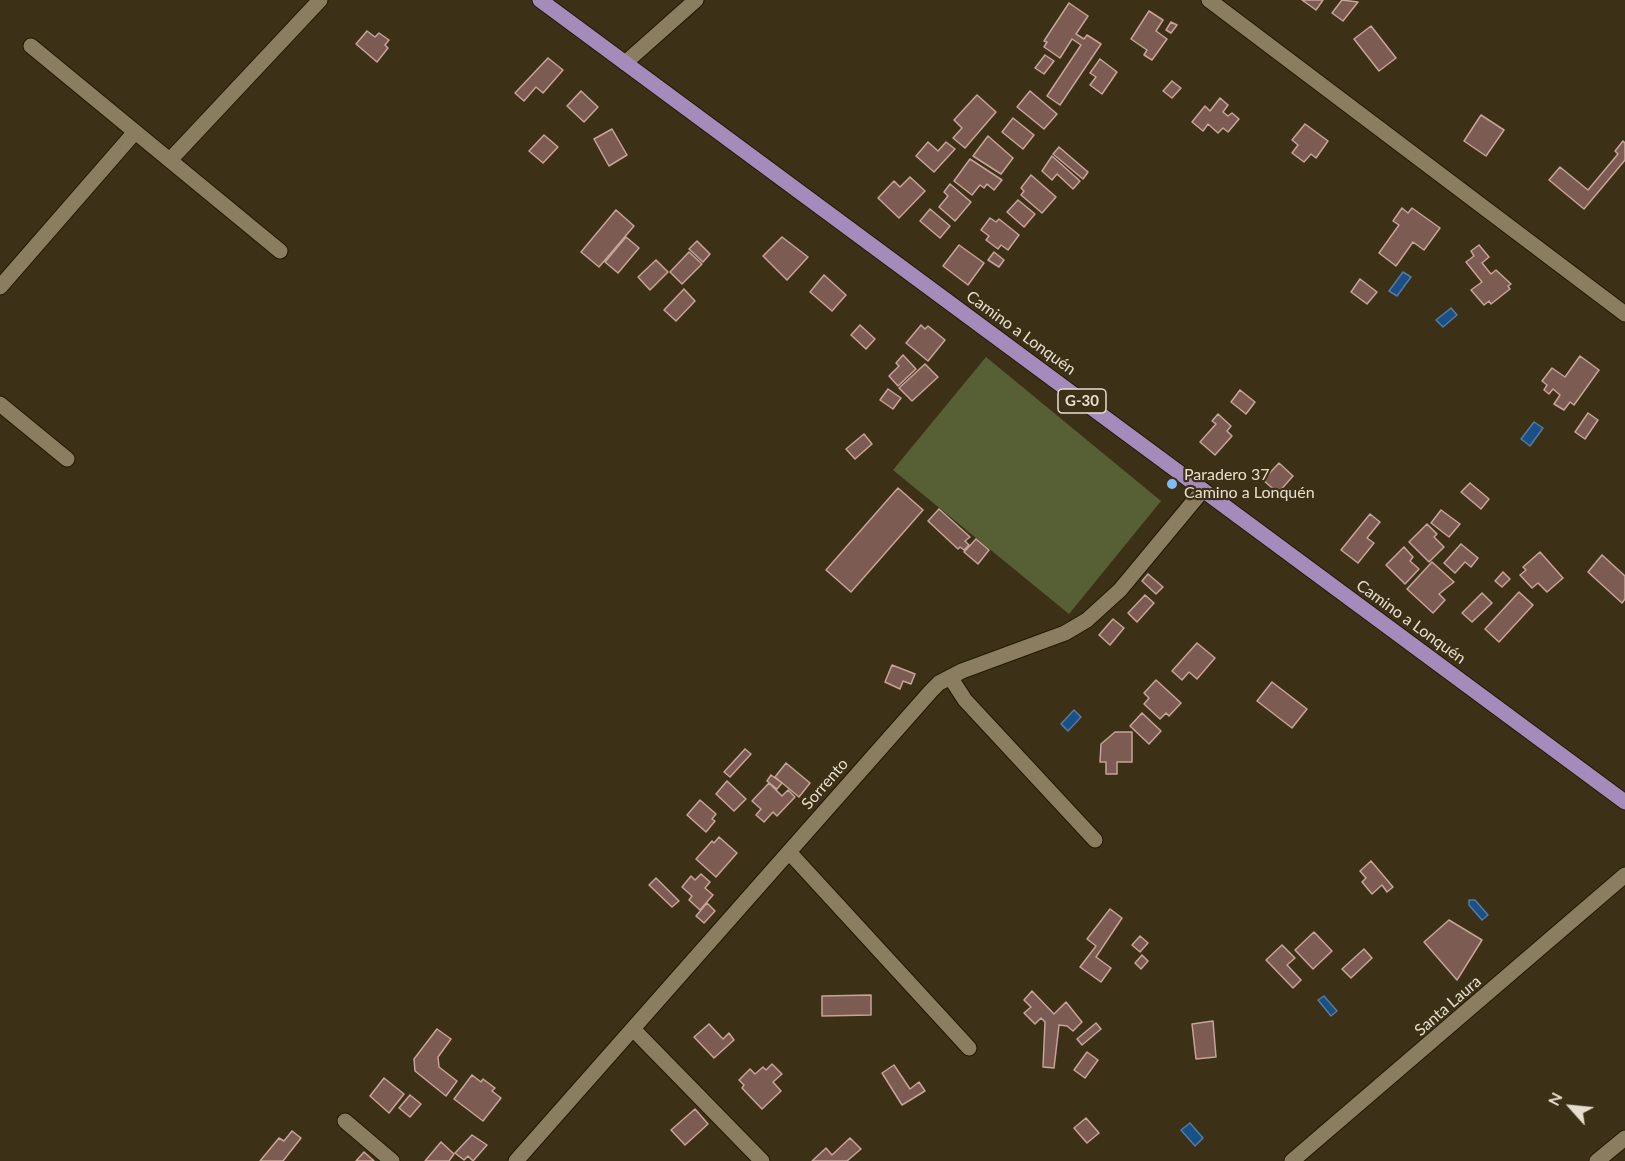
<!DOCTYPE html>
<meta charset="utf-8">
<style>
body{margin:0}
#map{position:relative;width:1625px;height:1161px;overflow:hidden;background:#3c3116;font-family:Lato,sans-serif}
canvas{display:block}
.north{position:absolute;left:1541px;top:1077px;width:60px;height:60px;-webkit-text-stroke:4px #3c3116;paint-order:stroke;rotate:297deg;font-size:16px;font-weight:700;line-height:24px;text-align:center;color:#e6dfcf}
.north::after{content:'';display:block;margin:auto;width:21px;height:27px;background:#e6dfcf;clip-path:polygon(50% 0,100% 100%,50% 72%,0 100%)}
</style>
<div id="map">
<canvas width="1625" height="1161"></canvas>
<div class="north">N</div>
</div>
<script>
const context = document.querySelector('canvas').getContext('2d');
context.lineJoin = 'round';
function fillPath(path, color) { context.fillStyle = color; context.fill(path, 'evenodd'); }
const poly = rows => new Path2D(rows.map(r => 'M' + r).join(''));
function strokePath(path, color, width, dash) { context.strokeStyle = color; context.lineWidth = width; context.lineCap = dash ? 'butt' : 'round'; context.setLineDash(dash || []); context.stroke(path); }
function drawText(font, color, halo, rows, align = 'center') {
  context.font = font + ' Lato,sans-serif'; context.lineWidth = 4.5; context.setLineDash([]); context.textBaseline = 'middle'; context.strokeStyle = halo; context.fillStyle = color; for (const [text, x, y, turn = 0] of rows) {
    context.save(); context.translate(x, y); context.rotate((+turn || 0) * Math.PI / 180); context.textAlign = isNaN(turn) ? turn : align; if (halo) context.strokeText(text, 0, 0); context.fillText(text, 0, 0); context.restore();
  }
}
const green = poly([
 [986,357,1161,501,1069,614,893,470]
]);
const water = poly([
 [1403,272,1411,277,1397,296,1389,291,1403,272],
 [1451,308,1457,315,1443,327,1436,320,1451,308],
 [1534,422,1543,428,1530,446,1521,439,1534,422],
 [1074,710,1081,717,1068,731,1061,724,1074,710],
 [1469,900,1475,900,1488,915,1482,920,1469,905,1469,900],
 [1324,996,1337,1011,1331,1016,1318,1000,1324,996],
 [1190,1123,1203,1138,1195,1146,1181,1130,1190,1123]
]);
const building = poly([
 [1302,0,1323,0,1316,10,1302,0],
 [1342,0,1358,2,1343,21,1332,13,1342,0],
 [1069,3,1088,16,1076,34,1084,39,1087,35,1101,44,1060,105,1047,96,1081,45,1072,39,1060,58,1044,47,1047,42,1044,41,1069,3],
 [1149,11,1163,20,1156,31,1167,39,1152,60,1144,55,1147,50,1131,39,1149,11],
 [1171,22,1177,25,1171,33,1166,30,1171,22],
 [1371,26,1396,58,1379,71,1354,39,1371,26],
 [367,31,375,37,379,33,389,40,385,45,388,48,377,62,356,44,367,31],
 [1045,55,1054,61,1044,74,1035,68,1045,55],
 [548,58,563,70,543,93,536,87,524,101,515,93,548,58],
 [1100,59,1117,72,1102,94,1090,85,1096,77,1090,73,1100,59],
 [1172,81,1181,88,1172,98,1163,91,1172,81],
 [581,91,598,107,584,122,567,106,581,91],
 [1030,91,1057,114,1044,129,1017,107,1030,91],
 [977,95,996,112,965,148,953,138,962,128,954,120,977,95],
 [1220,98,1228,105,1223,112,1228,116,1232,113,1239,119,1228,132,1223,128,1218,133,1208,124,1203,131,1192,122,1205,106,1210,111,1220,98],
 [1481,115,1504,130,1486,156,1464,141,1481,115],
 [1013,118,1034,135,1023,149,1002,132,1013,118],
 [1305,124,1328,141,1316,158,1311,154,1304,162,1292,153,1298,145,1292,140,1305,124],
 [612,129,627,155,609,166,594,139,612,129],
 [544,135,558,147,543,163,529,151,544,135],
 [988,136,1013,158,1001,174,973,156,988,136],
 [1623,141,1625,143,1625,160,1584,209,1549,180,1560,167,1588,190,1618,154,1615,151,1623,141],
 [928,142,938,151,946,142,955,149,934,172,916,156,928,142],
 [1059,147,1088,172,1083,179,1053,154,1059,147],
 [1052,156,1080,181,1073,189,1057,174,1052,180,1042,171,1052,156],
 [970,159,1002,180,994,190,987,184,984,188,980,185,972,195,954,181,970,159],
 [1031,175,1056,197,1042,213,1021,195,1024,191,1021,188,1031,175],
 [910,177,925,191,899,218,878,198,894,181,900,187,910,177],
 [950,184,971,202,955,221,939,207,948,196,944,192,950,184],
 [1018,200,1035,214,1024,227,1007,212,1018,200],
 [1402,208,1408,213,1412,208,1440,228,1424,250,1413,242,1396,266,1379,253,1399,225,1393,221,1402,208],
 [930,209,950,226,940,238,920,221,930,209],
 [616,210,634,226,599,267,581,252,616,210],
 [990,218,996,222,999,219,1019,235,1008,250,1001,245,998,249,986,240,989,236,981,230,990,218],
 [626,237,639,248,618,273,605,262,626,237],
 [782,237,808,257,787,280,763,256,782,237],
 [697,241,710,254,703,262,689,249,697,241],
 [959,245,984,263,968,285,943,266,959,245],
 [1479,245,1489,257,1482,263,1491,274,1496,270,1511,284,1508,286,1510,289,1491,304,1489,301,1484,305,1471,290,1482,282,1466,262,1474,256,1471,251,1479,245],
 [689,252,702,264,682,284,670,272,689,252],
 [994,252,1004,260,999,267,988,260,994,252],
 [656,260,668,272,650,290,638,277,656,260],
 [824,275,846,295,832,311,810,292,824,275],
 [1360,279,1377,292,1367,304,1351,292,1360,279],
 [684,289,695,301,676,321,664,310,684,289],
 [860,325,875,339,866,349,851,335,860,325],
 [921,325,925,329,928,326,945,340,928,361,906,343,921,325],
 [903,355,916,369,898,386,889,376,899,366,896,363,903,355],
 [1580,356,1599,370,1574,405,1570,402,1564,410,1554,404,1560,395,1553,389,1549,394,1544,390,1547,385,1542,381,1552,368,1565,377,1580,356],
 [925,364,938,377,912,401,899,388,925,364],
 [888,389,901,398,893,409,880,400,888,389],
 [1240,390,1255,402,1246,414,1231,402,1240,390],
 [1588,413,1598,420,1585,439,1575,432,1588,413],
 [1218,414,1231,426,1227,431,1232,436,1215,455,1200,442,1216,424,1212,421,1218,414],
 [864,434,872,444,855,459,846,449,864,434],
 [1279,463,1293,476,1278,493,1263,480,1279,463],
 [1470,483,1489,499,1481,509,1461,492,1470,483],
 [898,488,923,510,851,592,826,570,898,488],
 [939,509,970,537,965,541,969,545,964,550,960,547,958,549,928,521,939,509],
 [1441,510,1460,524,1449,537,1431,523,1441,510],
 [1370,514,1380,522,1367,538,1374,543,1358,563,1341,550,1370,514],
 [1427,524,1437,534,1434,537,1444,547,1429,562,1409,542,1427,524],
 [976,539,989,550,978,564,964,552,976,539],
 [1461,544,1478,558,1471,567,1465,562,1455,573,1444,563,1461,544],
 [1404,547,1413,557,1410,561,1419,569,1405,584,1386,565,1404,547],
 [1540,552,1563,578,1547,592,1538,583,1532,588,1520,575,1526,570,1523,567,1540,552],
 [1602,555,1625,576,1625,599,1622,603,1588,572,1602,555],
 [1432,562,1454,582,1439,594,1445,600,1433,613,1407,589,1432,562],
 [1503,572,1510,579,1502,587,1495,581,1503,572],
 [1148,574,1163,587,1156,594,1142,581,1148,574],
 [1519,592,1533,605,1499,642,1485,629,1519,592],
 [1482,593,1492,603,1472,622,1462,613,1482,593],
 [1145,595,1154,603,1137,622,1128,613,1145,595],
 [1113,619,1124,628,1110,645,1099,635,1113,619],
 [1197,643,1215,658,1197,679,1189,672,1182,680,1172,671,1197,643],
 [892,665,915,674,911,684,903,681,900,689,885,682,892,665],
 [1156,680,1181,703,1169,716,1166,713,1160,719,1144,704,1149,698,1144,693,1156,680],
 [1272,682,1307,709,1292,728,1257,701,1272,682],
 [1142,713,1161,731,1149,744,1130,726,1142,713],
 [1115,732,1132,732,1132,762,1117,762,1117,774,1106,774,1106,762,1100,762,1101,744,1115,732],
 [745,749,751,754,730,777,724,772,745,749],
 [786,763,810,783,799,797,775,777,786,763],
 [771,775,782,783,777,789,767,781,771,775],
 [727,781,746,799,734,811,716,794,727,781],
 [769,783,782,796,788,790,795,797,777,816,773,812,764,822,756,815,761,809,752,801,769,783],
 [700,800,716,814,712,819,715,821,706,832,687,815,700,800],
 [719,837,737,853,716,877,696,859,712,841,714,843,719,837],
 [1371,861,1393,887,1387,892,1382,885,1372,894,1362,882,1366,878,1360,871,1371,861],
 [701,874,710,882,705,888,713,895,700,910,689,900,692,896,682,887,691,876,695,880,701,874],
 [656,878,679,901,672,907,649,885,656,878],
 [707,903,715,911,704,923,696,916,707,903],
 [1110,909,1122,918,1096,957,1111,968,1101,982,1080,967,1096,946,1087,939,1110,909],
 [1449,920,1482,940,1457,980,1424,942,1449,920],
 [1314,932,1332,951,1313,969,1295,950,1314,932],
 [1140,936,1148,943,1140,952,1132,945,1140,936],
 [1282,945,1295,958,1287,965,1301,980,1293,988,1266,960,1282,945],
 [1364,949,1372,958,1351,978,1342,969,1364,949],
 [1142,955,1148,961,1141,969,1135,963,1142,955],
 [1032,991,1054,1014,1066,1002,1082,1022,1073,1031,1067,1026,1059,1025,1054,1068,1043,1067,1045,1022,1041,1018,1035,1024,1024,1013,1031,1007,1024,1000,1032,991],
 [871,995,871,1015,822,1016,822,996,871,995],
 [1213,1021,1216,1057,1196,1059,1192,1024,1213,1021],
 [1096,1023,1101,1029,1082,1045,1077,1039,1096,1023],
 [709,1024,723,1039,729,1033,734,1040,714,1058,694,1037,709,1024],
 [437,1029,451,1039,438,1057,439,1067,457,1081,446,1096,415,1071,414,1059,437,1029],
 [1087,1052,1098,1060,1085,1078,1074,1070,1087,1052],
 [772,1064,782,1074,773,1082,781,1091,762,1109,742,1088,744,1085,739,1080,750,1069,755,1074,763,1067,766,1070,772,1064],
 [894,1065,910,1089,919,1082,925,1091,902,1105,882,1073,894,1065],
 [472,1075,481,1082,483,1079,495,1088,492,1091,501,1098,483,1121,454,1099,472,1075],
 [384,1078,404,1094,389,1113,370,1096,384,1078],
 [410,1095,421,1104,410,1117,399,1108,410,1095],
 [695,1109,708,1124,685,1145,671,1130,695,1109],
 [1086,1118,1099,1133,1087,1143,1074,1128,1086,1118],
 [292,1131,301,1138,283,1161,260,1161,279,1138,284,1141,292,1131],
 [472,1135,487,1145,473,1161,468,1156,464,1160,455,1153,472,1135],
 [850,1138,861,1149,847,1161,812,1161,826,1148,832,1155,850,1138],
 [441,1142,454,1154,449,1161,425,1161,441,1142],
 [364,1152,374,1161,356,1161,364,1152]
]);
const street = poly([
 [1209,0,1625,314],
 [31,46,280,251],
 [625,63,696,0],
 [170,160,320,0],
 [0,287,135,132],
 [0,404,67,459],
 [950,677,965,700,1095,840],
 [789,852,969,1048],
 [633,1029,762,1161],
 [345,1121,392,1161],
 [516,1161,931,691,939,683,962,671,1065,633,1087,620,1120,590,1203,490],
 [1292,1161,1625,875],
 [1597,1161,1625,1138]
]);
const primary = poly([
 [540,0,1625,802]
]);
const markers = [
 [1172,484,6,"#7fbdfa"]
];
const shields = [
 [1082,401,48]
];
const shieldNames = [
 ["G-30",1082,401]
];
const streetNames = [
 ["Camino a Lonquén",1021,333,36],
 ["Camino a Lonquén",1411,622,36],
 ["Sorrento",825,784,-49],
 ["Santa Laura",1448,1006,-41]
];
const poiNames = [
 ["Paradero 37",1184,475],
 ["Camino a Lonquén",1184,493]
];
fillPath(green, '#576034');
fillPath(water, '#195088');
strokePath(water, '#567b9d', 1.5);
fillPath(building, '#7b5b52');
strokePath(building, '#c7a399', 1.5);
strokePath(street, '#231900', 17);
strokePath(primary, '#231900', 17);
strokePath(street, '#8a7d60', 15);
strokePath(primary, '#a58bbb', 15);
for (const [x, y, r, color] of markers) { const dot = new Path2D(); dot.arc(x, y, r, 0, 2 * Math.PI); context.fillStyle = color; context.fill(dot); strokePath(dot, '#3c3116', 2); }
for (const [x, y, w] of shields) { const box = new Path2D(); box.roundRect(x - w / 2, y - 12, w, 24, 4.5); context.fillStyle = '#3c3116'; context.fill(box); strokePath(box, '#e6dfcf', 1.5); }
drawText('bold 15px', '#e6dfcf', null, shieldNames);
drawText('16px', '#e6dfcf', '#3c3116', streetNames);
drawText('16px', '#e6dfcf', '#3c3116', poiNames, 'left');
</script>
